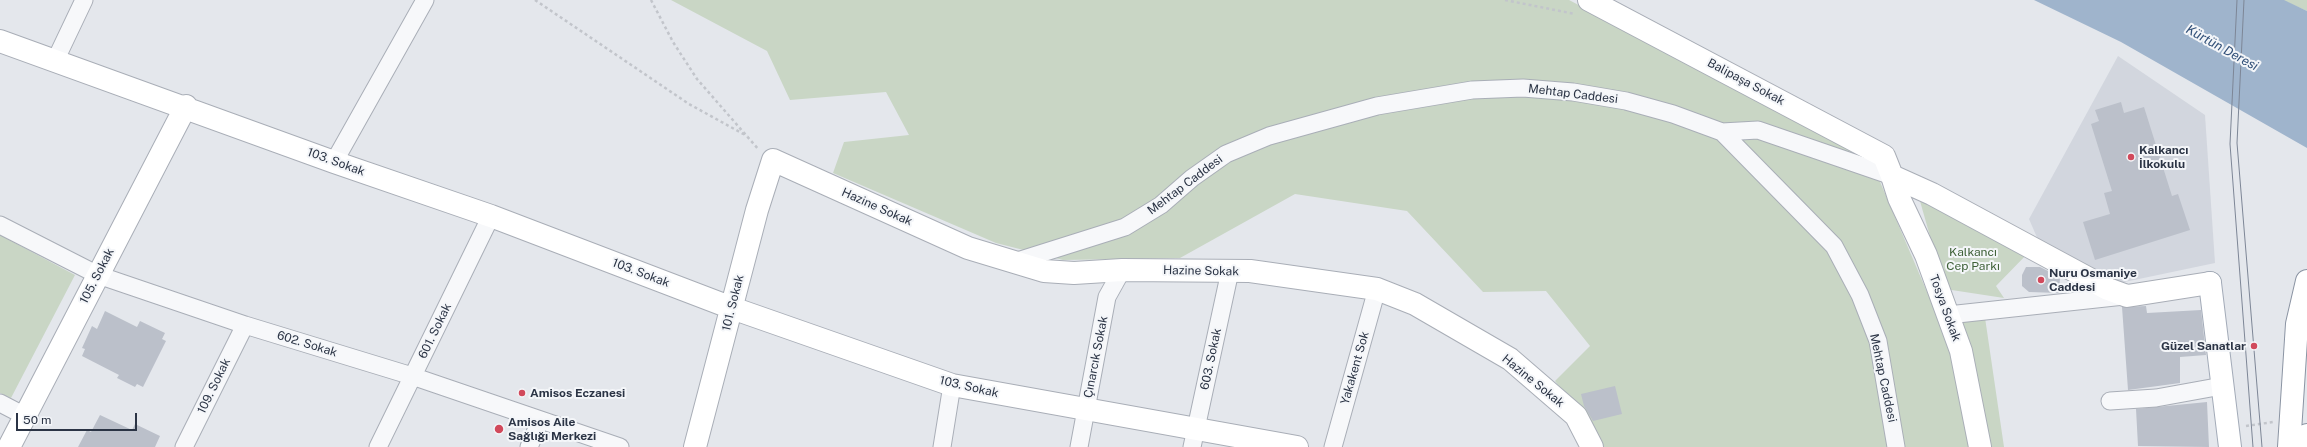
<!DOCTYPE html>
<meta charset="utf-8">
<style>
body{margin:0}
#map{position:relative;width:2307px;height:447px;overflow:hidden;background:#e4e7ec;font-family:"Public Sans",sans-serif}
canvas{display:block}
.scale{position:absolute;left:16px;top:413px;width:121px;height:18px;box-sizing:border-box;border:2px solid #2b3445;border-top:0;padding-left:5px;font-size:12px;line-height:14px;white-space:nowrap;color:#2b3445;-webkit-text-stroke:3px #f4f6f9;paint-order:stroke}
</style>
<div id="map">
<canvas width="2307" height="447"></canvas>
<div class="scale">50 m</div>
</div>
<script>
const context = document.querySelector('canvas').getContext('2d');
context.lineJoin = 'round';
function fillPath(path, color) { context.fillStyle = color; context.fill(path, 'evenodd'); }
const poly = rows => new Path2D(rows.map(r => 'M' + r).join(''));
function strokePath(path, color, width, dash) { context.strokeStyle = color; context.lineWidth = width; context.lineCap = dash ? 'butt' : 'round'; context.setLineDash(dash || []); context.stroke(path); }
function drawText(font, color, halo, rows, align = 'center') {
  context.font = font + ' "Public Sans",sans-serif'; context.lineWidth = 4; context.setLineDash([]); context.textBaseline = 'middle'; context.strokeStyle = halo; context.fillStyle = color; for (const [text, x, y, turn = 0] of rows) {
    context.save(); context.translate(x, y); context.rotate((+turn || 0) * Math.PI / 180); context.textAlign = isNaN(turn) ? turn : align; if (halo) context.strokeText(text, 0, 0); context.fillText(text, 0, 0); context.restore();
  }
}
const built = poly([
 [2118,56,2205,115,2215,263,2115,284,2039,242,2029,219]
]);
const green = poly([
 [671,0,1569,0,1869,156,1936,313,1983,304,2004,447,1596,447,1593,429,1555,381,1590,346,1546,291,1483,292,1407,211,1295,194,1180,258,1063,260,996,243,833,173,844,142,909,135,886,92,790,100,767,51],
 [2282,0,2307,0,2307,11],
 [1918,194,2030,251,1996,286,2004,298,1945,289],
 [0,235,75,275,11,398,0,393]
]);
const water = poly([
 [2034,0,2284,0,2307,11,2307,148,2121,42]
]);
const building = poly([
 [2121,102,2124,113,2144,107,2172,196,2178,194,2190,230,2095,260,2083,222,2110,214,2104,193,2112,191,2091,124,2099,121,2095,110],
 [2026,267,2040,267,2060,277,2059,293,2029,292,2022,286,2022,275],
 [2146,306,2147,313,2201,310,2206,355,2180,357,2180,383,2128,390,2122,307],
 [105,311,137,327,140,321,165,333,162,339,166,341,143,387,137,384,135,387,117,378,119,375,82,356,85,349,82,348,92,326,97,329],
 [1615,386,1622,414,1593,421,1584,406,1581,394],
 [2207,402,2209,447,2138,446,2136,409],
 [100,415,132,430,135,424,160,436,155,447,78,447,87,430,91,432]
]);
const path = poly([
 [535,0,689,104,747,136],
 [651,0,673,42,697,79,759,150],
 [1505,0,1575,14],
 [2246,426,2273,422]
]);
const street = poly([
 [55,61,84,0],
 [1722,132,1758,130,1892,176],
 [334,162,425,0],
 [0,225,98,275,245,325,412,376,620,447],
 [1014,262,1125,227,1161,205,1192,178,1226,154,1269,136,1377,106,1472,90,1523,88,1573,92,1626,101,1673,114,1722,132,1834,246,1860,295,1878,341,1896,447],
 [1948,315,2124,296],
 [2110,401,2156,398,2222,386],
 [0,403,25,416],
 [184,447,245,325],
 [378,447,491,216],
 [529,447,540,421],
 [942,447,952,385],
 [1079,447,1107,297,1122,270],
 [1192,447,1230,271],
 [1333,447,1377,289]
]);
const secondary = poly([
 [1589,0,1884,156,1892,176,1932,194,2108,289,2127,296,2210,283],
 [0,41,334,162,491,216,732,308,952,385,1297,447],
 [1892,176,1899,198,1926,255,1961,351,1980,447],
 [9,447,186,106],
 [695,447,757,210,773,160,968,248,1044,271,1074,273,1122,270,1250,271,1377,289,1415,304,1510,359,1576,416,1592,447]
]);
const primary = poly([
 [2210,283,2230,447]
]);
const highway = poly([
 [2289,447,2297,324,2307,281],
 [2304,447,2307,435]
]);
const tram = poly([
 [2237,0,2230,144,2253,447],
 [2244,0,2237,143,2262,447]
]);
const markers = [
 [2131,157,4,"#d1495b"],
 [2041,280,4,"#d1495b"],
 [2254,346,4,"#d1495b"],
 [522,393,4,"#d1495b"],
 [499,429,5,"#d1495b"]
];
const streetNames = [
 ["Balipaşa Sokak",1746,82,28],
 ["Mehtap Caddesi",1573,94,7],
 ["103. Sokak",336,162,20],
 ["Mehtap Caddesi",1185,185,-37],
 ["Hazine Sokak",877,207,24],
 ["Hazine Sokak",1201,271,1],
 ["103. Sokak",641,273,21],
 ["105. Sokak",97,276,-63],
 ["101. Sokak",733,303,-76],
 ["Tosya Sokak",1945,308,70],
 ["601. Sokak",435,331,-64],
 ["602. Sokak",307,344,17],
 ["Çınarcık Sokak",1096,357,-79],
 ["603. Sokak",1211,359,-78],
 ["Yakakent Sok",1355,368,-74],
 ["Mehtap Caddesi",1883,378,78],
 ["Hazine Sokak",1533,381,39],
 ["109. Sokak",214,386,-64],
 ["103. Sokak",969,387,13]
];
const poiNames = [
 ["Kalkancı",2139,150],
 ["İlkokulu",2139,164],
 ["Nuru Osmaniye",2049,273],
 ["Caddesi",2049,287],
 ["Güzel Sanatlar",2246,346,"right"],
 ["Amisos Eczanesi",530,393],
 ["Amisos Aile",508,422],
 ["Sağlığı Merkezi",508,436]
];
const parkNames = [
 ["Kalkancı",1973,252],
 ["Cep Parkı",1973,266]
];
const waterNames = [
 ["Kürtün Deresi",2222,48,29]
];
fillPath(built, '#d2d6de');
fillPath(green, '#c9d6c5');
fillPath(water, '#9fb4cc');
fillPath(building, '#bbc0ca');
strokePath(street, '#a9aeb7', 19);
strokePath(secondary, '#a9aeb7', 24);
strokePath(primary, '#a3abb8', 24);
strokePath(highway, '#8b94a3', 24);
strokePath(path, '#c2c5cb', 2.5, [3, 3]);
strokePath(street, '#f7f8fa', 17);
strokePath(secondary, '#fff', 22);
strokePath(primary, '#fff', 22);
strokePath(highway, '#fff', 22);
strokePath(tram, '#7d8696', 1);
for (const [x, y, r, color] of markers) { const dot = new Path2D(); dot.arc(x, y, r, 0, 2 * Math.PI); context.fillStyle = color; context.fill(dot); strokePath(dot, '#f4f6f9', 1.5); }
drawText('12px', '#2b3445', '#f4f6f9', streetNames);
drawText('bold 12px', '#2b3445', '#f4f6f9', poiNames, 'left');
drawText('12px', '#3f6138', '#f4f6f9', parkNames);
drawText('italic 13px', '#34527a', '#f4f6f9', waterNames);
</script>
